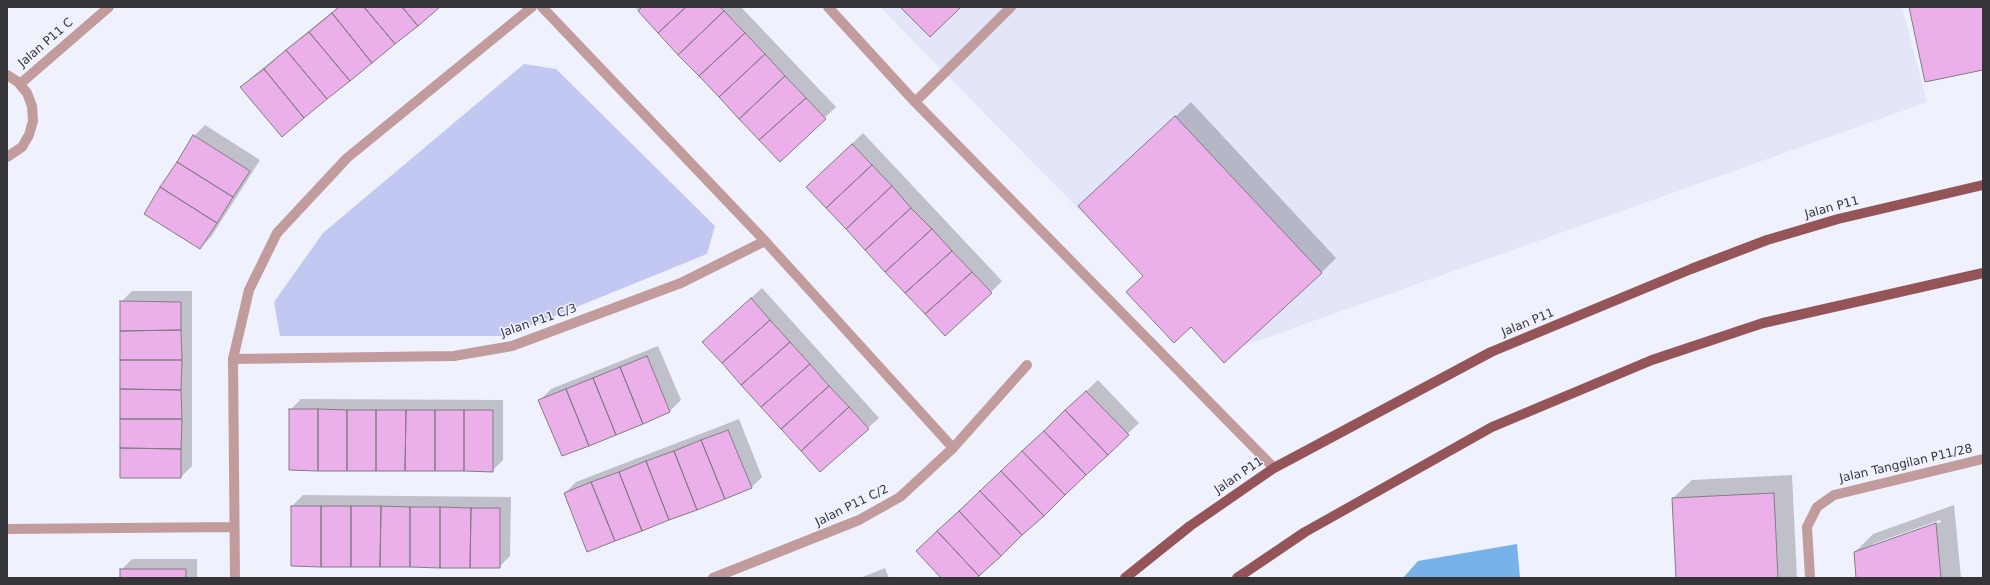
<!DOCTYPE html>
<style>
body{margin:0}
#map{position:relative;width:1990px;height:585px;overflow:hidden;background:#eff1fd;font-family:"DejaVu Sans",sans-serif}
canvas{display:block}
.frame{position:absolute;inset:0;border:8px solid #343439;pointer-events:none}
</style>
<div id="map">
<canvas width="1990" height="585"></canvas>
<div class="frame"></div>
</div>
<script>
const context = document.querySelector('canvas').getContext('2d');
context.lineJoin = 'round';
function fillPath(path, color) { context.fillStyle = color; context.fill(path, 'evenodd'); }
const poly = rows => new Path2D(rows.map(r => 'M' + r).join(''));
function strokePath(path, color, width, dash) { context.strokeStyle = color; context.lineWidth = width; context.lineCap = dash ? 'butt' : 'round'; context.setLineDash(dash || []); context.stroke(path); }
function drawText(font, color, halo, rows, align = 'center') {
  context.font = font + ' "DejaVu Sans",sans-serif'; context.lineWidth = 3; context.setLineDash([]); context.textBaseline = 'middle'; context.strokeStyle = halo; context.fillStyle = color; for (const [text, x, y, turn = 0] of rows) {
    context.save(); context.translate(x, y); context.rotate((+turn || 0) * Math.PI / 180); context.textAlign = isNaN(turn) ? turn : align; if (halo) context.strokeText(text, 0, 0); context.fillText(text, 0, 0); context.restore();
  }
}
const built = poly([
 [880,7,1902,7,1927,102,1221,354]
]);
const green = poly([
 [524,64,556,69,715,226,707,254,505,336,280,336,274,302,323,233]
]);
const water = poly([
 [1517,544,1520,578,1403,578,1418,561]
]);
const shadow = poly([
 [338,7,439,7,242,87,253,76],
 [635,7,741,7,836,107,780,160],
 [1191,102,1336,258,1321,273,1079,206],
 [205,125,260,160,211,237,200,248,194,136],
 [863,133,1002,281,991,292,818,176],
 [762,288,879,418,868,428,703,342],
 [132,291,192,291,192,466,181,477,121,302],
 [658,346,681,400,670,411,540,400,551,389],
 [1098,380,1139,423,976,578,943,578,928,540],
 [301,399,503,400,503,460,492,471,290,410],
 [739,419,762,477,751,488,565,493,576,482],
 [1792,475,1797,578,1677,578,1673,498,1692,480],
 [303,495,511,497,510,556,499,567,292,565,292,506],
 [1954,505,1961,578,1857,578,1855,552,1873,534],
 [1940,520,1941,522,1873,546,1873,544],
 [132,559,197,559,197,578,121,578,121,570],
 [885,568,889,578,860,578]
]);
const building = poly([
 [339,7,364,7,395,44,372,63,332,13,339,7],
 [364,7,402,7,418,26,395,44,364,7],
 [402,7,440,7,418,26,402,7],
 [642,7,686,7,658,33,638,11,642,7],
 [686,7,720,7,724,11,678,55,658,33,686,7],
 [900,7,961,7,930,37,900,7],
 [1909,7,1983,7,1983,70,1925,82,1909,7],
 [724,11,745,33,699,76,678,55,724,11],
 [332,13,372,63,350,81,309,32,332,13],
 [309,32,350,81,327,99,286,50,309,32],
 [745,33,765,54,719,97,699,76,745,33],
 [286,50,327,99,304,118,264,69,286,50],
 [765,54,785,76,739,119,719,97,765,54],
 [264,69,304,118,282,137,240,87,264,69],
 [785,76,806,98,759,140,739,119,785,76],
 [806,98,826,119,780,162,759,140,806,98],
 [1175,116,1322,273,1224,363,1191,327,1174,343,1126,292,1143,276,1078,206,1175,116],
 [193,135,250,171,233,197,177,162,193,135],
 [852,144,872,165,826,208,806,187,852,144],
 [177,162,233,197,217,223,160,187,177,162],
 [872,165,892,186,846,229,826,208,872,165],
 [892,186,911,208,865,250,846,229,892,186],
 [160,187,217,223,200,249,144,214,160,187],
 [911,208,932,229,885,272,865,250,911,208],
 [932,229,952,251,905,293,885,272,932,229],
 [952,251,972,272,925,314,905,293,952,251],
 [972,272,992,293,945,336,925,314,972,272],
 [751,298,770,320,722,363,702,342,751,298],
 [120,301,181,302,181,330,120,331,120,301],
 [770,320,790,342,741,385,722,363,770,320],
 [181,330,182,360,120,360,120,331,181,330],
 [790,342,810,364,761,407,741,385,790,342],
 [647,356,670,412,643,424,620,367,647,356],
 [120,360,182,360,181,390,120,389,120,360],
 [810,364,829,386,781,429,761,407,810,364],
 [620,367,643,424,616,435,593,378,620,367],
 [593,378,616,435,589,446,566,389,593,378],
 [829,386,849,407,801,451,781,429,829,386],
 [120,389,181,390,182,419,120,419,120,389],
 [566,389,589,446,562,456,538,400,566,389],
 [1086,391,1129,435,1108,455,1065,410,1086,391],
 [849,407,869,429,820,472,801,451,849,407],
 [289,409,318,409,318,471,289,470,289,409],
 [318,409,347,410,347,471,318,471,318,409],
 [347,410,376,410,376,471,347,471,347,410],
 [376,410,406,410,405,471,376,471,376,410],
 [406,410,435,410,435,471,405,471,406,410],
 [435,410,464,410,464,471,435,471,435,410],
 [464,410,493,410,493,472,464,471,464,410],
 [1065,410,1108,455,1086,475,1044,431,1065,410],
 [120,419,182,419,181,449,120,448,120,419],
 [728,430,752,488,725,499,701,440,728,430],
 [1044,431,1086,475,1065,495,1022,451,1044,431],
 [701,440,725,499,697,510,674,451,701,440],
 [120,448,181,449,181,478,120,478,120,448],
 [674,451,697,510,669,520,646,461,674,451],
 [1022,451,1065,495,1044,516,1001,471,1022,451],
 [646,461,669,520,642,531,619,472,646,461],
 [1001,471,1044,516,1022,535,980,491,1001,471],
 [619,472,642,531,615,541,591,482,619,472],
 [591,482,615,541,587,552,564,493,591,482],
 [980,491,1022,535,1001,556,959,511,980,491],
 [1774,493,1778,578,1676,578,1672,498,1774,493],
 [291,506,321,506,321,567,291,566,291,506],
 [321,506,351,506,351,567,321,567,321,506],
 [351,506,381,506,380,567,351,567,351,506],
 [381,506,410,507,410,567,380,567,381,506],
 [410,507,440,507,440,568,410,567,410,507],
 [440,507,471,508,470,568,440,568,440,507],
 [471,508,500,508,500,568,470,568,471,508],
 [959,511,1001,556,979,576,937,531,959,511],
 [1936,523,1941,578,1856,578,1854,552,1936,523],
 [937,531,979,576,977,578,941,578,916,551,937,531],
 [120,569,186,569,186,578,120,578,120,569]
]);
const minor = poly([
 [542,7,765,241,953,448],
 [828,7,915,102,1274,468],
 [7,75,18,82,27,93,32,106,33,121,29,135,22,147,7,157],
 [20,84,109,7],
 [915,102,1011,7],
 [233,359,454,356,512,346,681,283,765,241],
 [7,529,234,527],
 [235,578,233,359,249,290,277,233,347,158,532,7],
 [713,578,859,520,900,497,953,448,1027,365],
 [1810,578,1807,527,1817,507,1834,495,1983,459]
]);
const major = poly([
 [1125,578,1190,526,1274,468,1491,352,1691,269,1767,240,1838,219,1983,185],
 [1237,578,1305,532,1492,427,1652,360,1763,323,1983,273]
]);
const streetNames = [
 ["Jalan P11 C",46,43,-41],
 ["Jalan P11",1832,208,-15],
 ["Jalan P11 C/3",539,321,-19],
 ["Jalan P11",1528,323,-22],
 ["Jalan Tanggilan P11/28",1906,464,-13],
 ["Jalan P11",1239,476,-34],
 ["Jalan P11 C/2",852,506,-26]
];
fillPath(built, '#e3e5f9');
fillPath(green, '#c3c8f2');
fillPath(water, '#78b2ea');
fillPath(shadow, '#0003');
fillPath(building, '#ebb0e9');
strokePath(building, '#837b83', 1);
strokePath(minor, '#c29c9d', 10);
strokePath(major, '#945458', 10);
drawText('12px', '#343439', '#eff1fd', streetNames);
</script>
